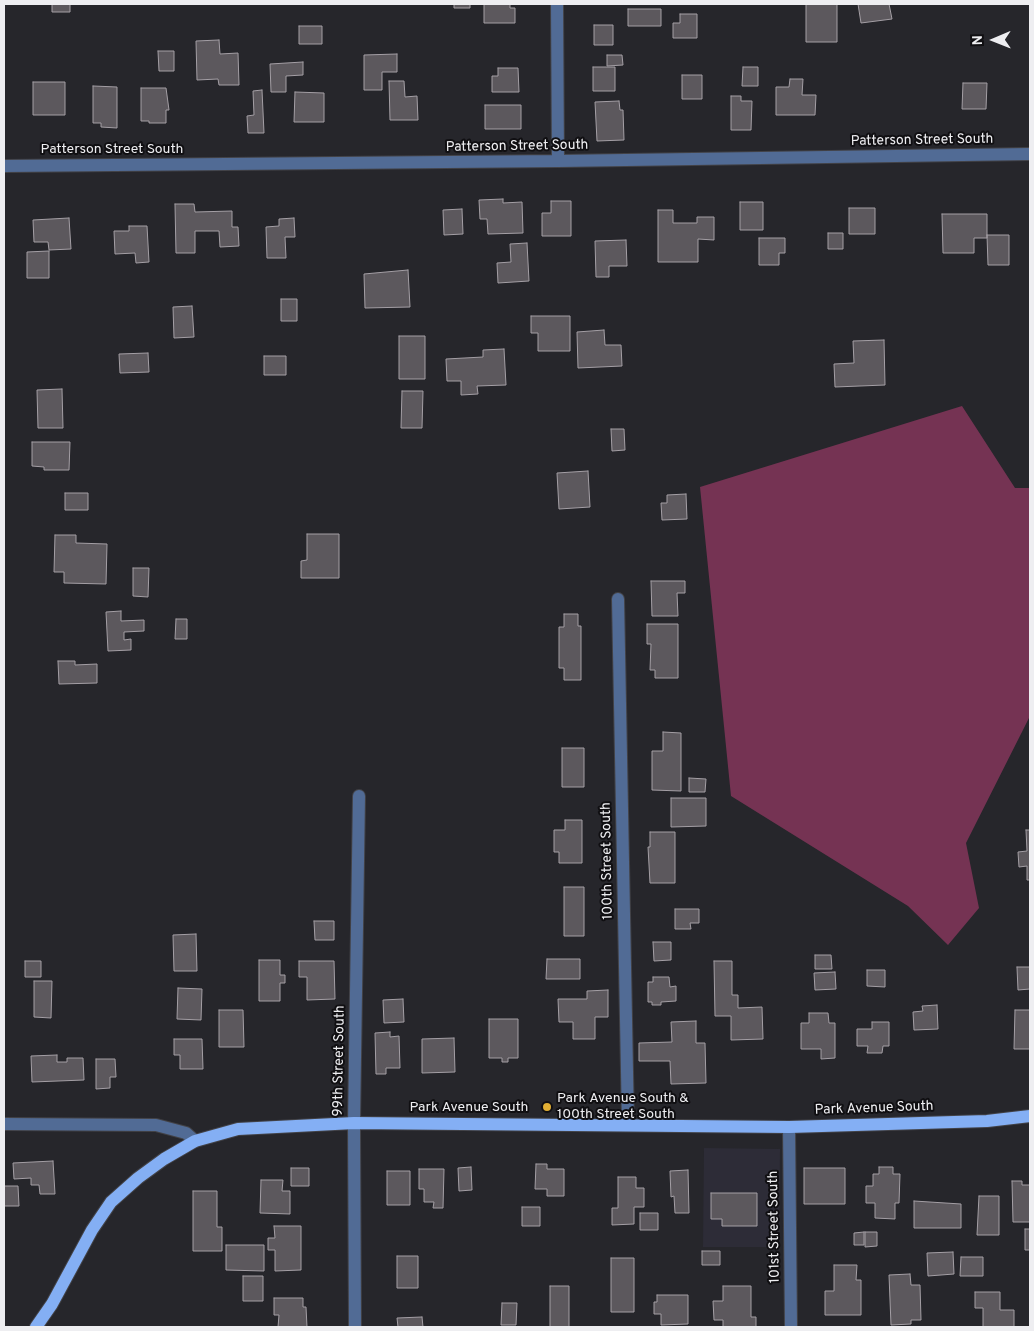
<!DOCTYPE html>
<style>
body{margin:0}
#map{position:relative;width:1034px;height:1331px;overflow:hidden;background:#26262b;font-family:Overpass,sans-serif}
canvas{display:block}
.frame{position:absolute;inset:0;border:5px solid #eeeef1;pointer-events:none}
.north{position:absolute;left:969px;top:15px;width:50px;height:50px;-webkit-text-stroke:4px #100f12;paint-order:stroke;rotate:269deg;font-size:14px;font-weight:700;line-height:20px;text-align:center;color:#eeeef1}
.north::after{content:'';display:block;margin:auto;width:18px;height:22px;background:#eeeef1;clip-path:polygon(50% 0,100% 100%,50% 72%,0 100%)}
</style>
<div id="map">
<canvas width="1034" height="1331"></canvas>
<div class="frame"></div>
<div class="north">N</div>
</div>
<script>
const context = document.querySelector('canvas').getContext('2d');
context.lineJoin = 'round';
function fillPath(path, color) { context.fillStyle = color; context.fill(path, 'evenodd'); }
const poly = rows => new Path2D(rows.map(r => 'M' + r).join(''));
function strokePath(path, color, width, dash) { context.strokeStyle = color; context.lineWidth = width; context.lineCap = dash ? 'butt' : 'round'; context.setLineDash(dash || []); context.stroke(path); }
function drawText(font, color, halo, rows, align = 'center') {
  context.font = font + ' Overpass,sans-serif'; context.lineWidth = 4; context.setLineDash([]); context.textBaseline = 'middle'; context.strokeStyle = halo; context.fillStyle = color; for (const [text, x, y, turn = 0] of rows) {
    context.save(); context.translate(x, y); context.rotate((+turn || 0) * Math.PI / 180); context.textAlign = isNaN(turn) ? turn : align; if (halo) context.strokeText(text, 0, 0); context.fillText(text, 0, 0); context.restore();
  }
}
const built = poly([
 [704,1148,780,1149,779,1247,703,1247]
]);
const green = poly([
 [962,406,1015,488,1030,488,1030,716,966,843,979,908,948,945,908,906,731,796,700,487]
]);
const building = poly([
 [52,4,70,4,70,12,52,12,52,4],
 [454,4,470,4,470,8,454,8,454,4],
 [484,4,510,4,510,8,515,8,515,23,484,23,484,4],
 [806,4,837,4,837,42,806,42,806,4],
 [858,4,889,4,892,19,861,23,858,4],
 [628,9,661,9,661,26,628,26,628,9],
 [680,14,697,14,697,38,673,38,673,23,680,23,680,14],
 [594,25,613,25,613,45,594,45,594,25],
 [299,26,322,26,322,44,299,44,299,26],
 [219,40,220,54,238,53,239,85,219,85,218,79,197,80,196,41,219,40],
 [158,51,174,51,174,71,159,71,158,51],
 [397,54,397,72,382,72,382,90,364,90,364,55,397,54],
 [607,55,622,55,623,65,607,66,607,55],
 [303,62,303,75,286,76,286,92,271,92,270,64,303,62],
 [593,67,615,67,615,91,593,91,593,67],
 [743,67,758,67,758,86,742,86,743,67],
 [498,68,518,68,519,92,492,92,492,76,498,76,498,68],
 [682,75,702,75,702,99,682,99,682,75],
 [790,79,803,79,802,95,816,95,815,115,776,115,776,87,789,87,790,79],
 [389,81,404,81,405,97,417,96,418,120,390,120,389,81],
 [33,82,65,82,65,115,33,115,33,82],
 [963,83,987,83,986,109,962,109,963,83],
 [93,86,117,87,117,128,101,127,101,123,93,123,93,86],
 [141,88,166,88,169,110,166,110,166,123,149,123,149,121,141,121,141,88],
 [262,90,264,133,248,133,247,116,254,115,253,91,262,90],
 [295,92,324,93,324,122,294,122,295,92],
 [731,96,741,96,741,101,752,101,751,130,731,130,731,96],
 [619,101,620,110,623,110,624,140,597,141,595,102,619,101],
 [485,105,521,105,521,129,485,129,485,105],
 [503,199,503,203,522,202,523,233,488,234,487,219,480,219,479,200,503,199],
 [551,201,571,201,571,236,542,236,542,213,551,213,551,201],
 [740,202,763,202,763,230,740,230,740,202],
 [175,204,194,204,195,212,232,211,232,227,238,227,239,246,220,247,219,231,195,231,195,253,176,253,175,204],
 [849,208,875,208,875,234,849,234,849,208],
 [462,209,463,234,444,235,443,210,462,209],
 [658,210,673,210,673,223,697,223,697,217,714,217,714,240,698,239,698,262,658,262,658,210],
 [942,214,987,214,987,238,974,238,974,253,943,253,942,214],
 [69,218,71,249,49,250,48,242,34,242,33,220,69,218],
 [294,218,295,237,285,237,286,258,267,258,266,227,279,226,279,219,294,218],
 [129,226,147,226,149,262,136,263,135,253,115,254,114,231,129,231,129,226],
 [828,233,843,233,843,249,828,249,828,233],
 [987,235,1009,235,1009,265,988,265,987,235],
 [759,238,785,238,785,253,779,253,779,265,759,265,759,238],
 [626,240,627,266,609,266,609,277,596,277,595,241,626,240],
 [527,243,529,281,498,283,497,263,511,262,510,244,527,243],
 [49,251,49,278,27,278,27,252,49,251],
 [408,270,410,307,365,308,364,274,408,270],
 [281,299,297,299,297,321,281,321,281,299],
 [192,306,194,337,174,338,173,307,192,306],
 [531,316,570,316,570,351,538,351,538,333,531,333,531,316],
 [604,330,605,345,621,345,622,366,578,368,577,332,604,330],
 [399,336,425,336,425,379,399,379,399,336],
 [884,340,885,385,835,387,834,364,854,363,853,341,884,340],
 [504,349,506,385,477,386,478,394,461,395,461,381,447,381,446,359,483,357,483,350,504,349],
 [148,353,149,372,120,373,119,354,148,353],
 [264,356,286,356,286,375,264,375,264,356],
 [62,389,63,428,38,428,37,390,62,389],
 [402,391,423,391,422,428,401,428,402,391],
 [611,429,624,429,625,450,612,451,611,429],
 [32,442,70,442,69,470,44,470,44,467,32,466,32,442],
 [588,471,590,507,559,509,557,473,588,471],
 [65,493,88,493,88,510,65,510,65,493],
 [686,494,687,519,662,520,661,503,667,503,667,495,686,494],
 [307,534,339,534,339,578,301,578,301,561,307,560,307,534],
 [55,535,76,535,76,543,107,544,106,584,64,583,64,572,54,572,55,535],
 [133,568,149,568,148,597,133,596,133,568],
 [651,581,685,581,685,593,677,593,678,616,652,616,651,581],
 [121,611,121,621,144,620,144,631,124,632,124,640,131,639,131,650,108,651,106,612,121,611],
 [564,614,578,614,578,626,581,626,581,680,564,680,564,668,559,668,559,627,564,627,564,614],
 [176,619,187,619,187,639,175,639,176,619],
 [647,624,678,624,678,678,655,678,655,670,650,670,651,644,647,644,647,624],
 [58,661,75,661,75,665,97,664,97,683,59,684,58,661],
 [663,732,681,733,681,791,652,790,652,751,663,751,663,732],
 [562,748,584,748,584,787,562,787,562,748],
 [689,778,706,779,705,792,689,792,689,778],
 [671,798,706,798,706,826,671,827,671,798],
 [565,820,582,820,582,863,559,863,559,852,554,852,554,830,565,830,565,820],
 [1026,830,1030,830,1030,880,1027,880,1027,866,1019,867,1018,852,1027,851,1026,830],
 [650,832,675,832,675,883,650,883,648,847,650,847,650,832],
 [564,887,584,887,584,936,564,936,564,887],
 [675,909,699,909,699,923,690,923,691,929,675,929,675,909],
 [314,921,334,921,334,940,315,940,314,921],
 [196,934,197,971,174,971,173,935,196,934],
 [653,942,671,942,671,960,654,961,653,942],
 [815,955,831,955,832,969,815,969,815,955],
 [547,959,580,959,580,979,546,979,547,959],
 [259,960,280,960,280,975,285,975,285,983,280,983,280,1001,259,1001,259,960],
 [25,961,41,961,41,977,25,977,25,961],
 [299,961,334,961,335,999,307,1000,307,977,299,977,299,961],
 [714,961,732,961,732,995,738,995,738,1008,762,1007,763,1039,731,1040,731,1016,715,1016,714,961],
 [1017,967,1030,967,1030,989,1018,990,1017,967],
 [867,970,885,970,885,987,867,986,867,970],
 [835,972,836,989,815,990,814,973,835,972],
 [653,977,669,977,670,987,676,986,676,1001,661,1002,661,1005,652,1005,652,1002,648,1002,648,982,653,982,653,977],
 [34,981,52,981,51,1018,34,1017,34,981],
 [178,988,202,989,201,1020,177,1019,178,988],
 [608,990,608,1017,595,1017,595,1039,573,1039,573,1022,559,1022,558,999,587,999,587,991,608,990],
 [403,999,404,1022,384,1023,383,1000,403,999],
 [937,1005,938,1029,914,1030,913,1012,923,1011,922,1006,937,1005],
 [219,1010,243,1010,244,1047,219,1047,219,1010],
 [1015,1010,1030,1010,1030,1049,1014,1049,1015,1010],
 [809,1013,828,1013,829,1023,835,1023,835,1058,821,1059,821,1049,801,1049,801,1023,809,1023,809,1013],
 [489,1019,518,1019,518,1058,508,1058,508,1062,502,1062,502,1058,489,1058,489,1019],
 [696,1021,696,1043,705,1043,706,1083,671,1084,670,1061,639,1061,639,1043,672,1042,671,1022,696,1021],
 [872,1022,889,1022,889,1046,883,1046,882,1053,867,1053,868,1046,857,1046,857,1029,872,1029,872,1022],
 [390,1032,390,1037,399,1036,400,1068,386,1068,386,1074,376,1074,375,1033,390,1032],
 [454,1038,455,1072,422,1073,422,1039,454,1038],
 [174,1039,202,1039,203,1069,180,1069,180,1055,174,1055,174,1039],
 [57,1055,57,1062,67,1062,67,1058,83,1058,84,1080,32,1082,31,1056,57,1055],
 [96,1059,115,1059,116,1077,110,1077,110,1088,96,1089,96,1059],
 [53,1161,55,1194,40,1194,39,1185,31,1185,31,1178,14,1179,13,1163,53,1161],
 [536,1164,547,1164,547,1169,564,1169,564,1196,547,1196,547,1189,535,1189,536,1164],
 [471,1167,472,1190,459,1191,458,1168,471,1167],
 [879,1167,893,1167,893,1174,900,1174,899,1203,895,1203,895,1219,875,1218,875,1203,866,1203,866,1186,873,1186,873,1174,879,1174,879,1167],
 [291,1168,309,1168,309,1186,291,1186,291,1168],
 [804,1168,845,1168,845,1204,804,1204,804,1168],
 [419,1169,444,1169,443,1208,433,1208,434,1202,424,1202,424,1189,419,1189,419,1169],
 [688,1170,689,1213,675,1213,674,1196,671,1197,670,1171,688,1170],
 [387,1171,410,1171,410,1205,387,1205,387,1171],
 [618,1177,636,1177,636,1188,644,1188,644,1207,634,1207,634,1224,612,1225,612,1208,618,1208,618,1177],
 [261,1180,283,1180,282,1191,290,1191,290,1214,260,1213,261,1180],
 [1012,1181,1022,1181,1022,1185,1030,1185,1030,1222,1013,1222,1012,1181],
 [4,1186,18,1186,19,1206,4,1206,4,1186],
 [193,1191,217,1191,217,1227,222,1227,222,1251,193,1251,193,1191],
 [711,1193,757,1193,757,1226,722,1226,722,1219,711,1219,711,1193],
 [979,1196,999,1196,999,1235,977,1235,979,1196],
 [914,1201,961,1204,961,1228,914,1228,914,1201],
 [522,1207,540,1207,540,1226,522,1226,522,1207],
 [640,1213,658,1213,658,1230,640,1230,640,1213],
 [274,1226,301,1226,301,1270,275,1271,275,1250,268,1250,268,1238,275,1238,274,1226],
 [1025,1229,1030,1229,1030,1250,1025,1250,1025,1229],
 [864,1232,864,1245,854,1245,854,1233,864,1232],
 [865,1232,877,1232,877,1246,865,1247,865,1232],
 [226,1245,264,1245,264,1271,226,1270,226,1245],
 [702,1251,720,1251,720,1265,702,1265,702,1251],
 [953,1252,954,1274,928,1276,927,1253,953,1252],
 [397,1256,418,1256,418,1288,397,1288,397,1256],
 [961,1257,983,1257,983,1276,960,1276,961,1257],
 [611,1258,634,1258,634,1312,611,1312,611,1258],
 [834,1265,857,1265,856,1280,861,1280,861,1315,825,1315,825,1291,834,1291,834,1265],
 [910,1274,911,1285,920,1285,921,1320,911,1320,911,1324,891,1325,889,1275,910,1274],
 [243,1276,263,1276,263,1301,243,1301,243,1276],
 [550,1286,569,1286,569,1327,550,1327,550,1286],
 [723,1286,751,1286,751,1317,756,1317,756,1327,723,1327,723,1320,714,1320,713,1301,723,1301,723,1286],
 [975,1292,1000,1292,1000,1310,1014,1310,1014,1327,983,1327,983,1308,975,1308,975,1292],
 [657,1295,688,1295,688,1324,661,1325,661,1314,654,1314,654,1302,657,1302,657,1295],
 [274,1298,303,1298,303,1307,306,1307,307,1327,278,1327,279,1315,274,1315,274,1298],
 [502,1303,517,1303,516,1325,501,1325,502,1303],
 [422,1317,423,1327,398,1327,397,1318,422,1317]
]);
const minor = poly([
 [557,4,558,161],
 [4,166,558,161,1030,154],
 [618,599,628,1124],
 [4,1124,156,1125,186,1133,195,1141],
 [789,1127,791,1327],
 [355,1327,354,1123,359,796]
]);
const major = poly([
 [36,1327,52,1304,92,1230,111,1202,138,1178,164,1159,195,1141,238,1129,354,1123,789,1127,987,1121,1030,1116]
]);
const markers = [
 [547,1107,5,"#e2af34"]
];
const streetNames = [
 ["Patterson Street South",922,141,-1],
 ["Patterson Street South",517,147,-1],
 ["Patterson Street South",112,150],
 ["100th Street South",608,861,-91],
 ["99th Street South",340,1061,-89],
 ["Park Avenue South",469,1108],
 ["Park Avenue South",874,1109,-2],
 ["101st Street South",775,1227,-91]
];
const poiNames = [
 ["Park Avenue South &",557,1099],
 ["100th Street South",557,1115]
];
fillPath(built, '#2d2c37');
fillPath(green, '#753353');
fillPath(building, '#5c585d');
strokePath(building, '#a49fa5', 1);
strokePath(minor, '#424247', 14);
strokePath(major, '#424247', 14);
strokePath(minor, '#516b95', 12);
strokePath(major, '#84aff4', 12);
for (const [x, y, r, color] of markers) { const dot = new Path2D(); dot.arc(x, y, r, 0, 2 * Math.PI); context.fillStyle = color; context.fill(dot); strokePath(dot, '#100f12', 2); }
drawText('14px', '#eeeef1', '#100f12', streetNames);
drawText('14px', '#eeeef1', '#100f12', poiNames, 'left');
</script>
